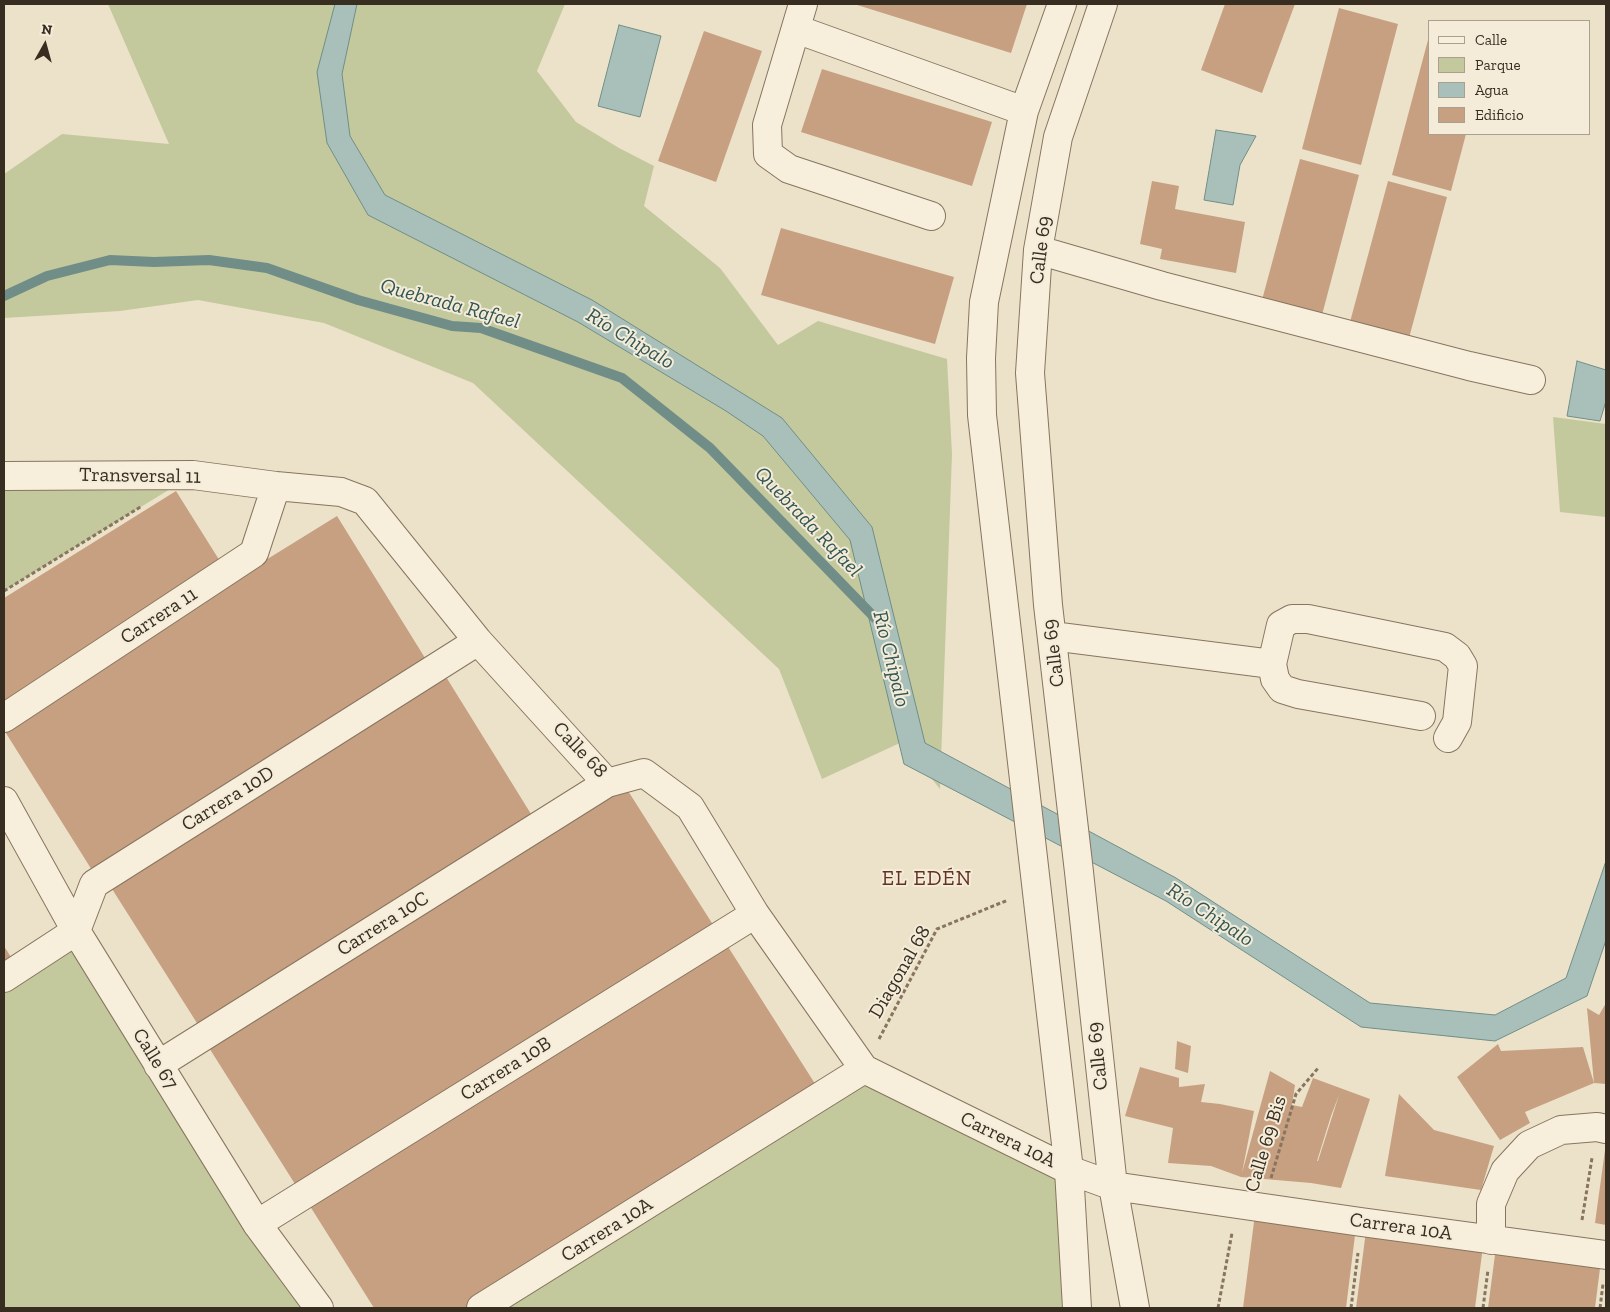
<!DOCTYPE html>
<meta charset="utf-8">
<style>
body{margin:0}
#map{position:relative;width:1610px;height:1312px;overflow:hidden;background:#ece2c9;font-family:"Zilla Slab",serif}
canvas{display:block}
.frame{position:absolute;inset:0;border:5px solid #382d21;pointer-events:none}
.legend{position:absolute;left:1428px;top:20px;width:162px;height:115px;box-sizing:border-box;background:#f4ecd8;border:1px solid #a9a08f;margin:0;padding:6px 9px;list-style:none;font-size:15px;color:#382d21}
.legend li{display:flex;align-items:center;gap:10px;height:25px}
.legend b{width:25px;border:1px solid #a9a08f}
.north{position:absolute;left:20px;top:20px;width:50px;height:50px;-webkit-text-stroke:4px #f4ecd8;paint-order:stroke;rotate:7deg;font-size:14px;font-weight:700;line-height:20px;text-align:center;color:#382d21}
.north::after{content:'';display:block;margin:auto;width:18px;height:22px;background:#382d21;clip-path:polygon(50% 0,100% 100%,50% 72%,0 100%)}
</style>
<div id="map">
<canvas width="1610" height="1312"></canvas>
<div class="frame"></div>
<ul class="legend">
<li><b style="height:6px;background:#f7efdc"></b>Calle</li>
<li><b style="height:14px;background:#c3c99d"></b>Parque</li>
<li><b style="height:14px;background:#a9c0ba"></b>Agua</li>
<li><b style="height:14px;background:#c7a082"></b>Edificio</li>
</ul>
<div class="north">N</div>
</div>
<script>
const context = document.querySelector('canvas').getContext('2d');
context.lineJoin = 'round';
function fillPath(path, color) { context.fillStyle = color; context.fill(path, 'evenodd'); }
const poly = rows => new Path2D(rows.map(r => 'M' + r).join(''));
function strokePath(path, color, width, dash) { context.strokeStyle = color; context.lineWidth = width; context.lineCap = dash ? 'butt' : 'round'; context.setLineDash(dash || []); context.stroke(path); }
function drawText(font, color, halo, rows, align = 'center') {
  context.font = font + ' "Zilla Slab",serif'; context.lineWidth = 4; context.setLineDash([]); context.textBaseline = 'middle'; context.strokeStyle = halo; context.fillStyle = color; for (const [text, x, y, turn = 0] of rows) {
    context.save(); context.translate(x, y); context.rotate((+turn || 0) * Math.PI / 180); context.textAlign = isNaN(turn) ? turn : align; if (halo) context.strokeText(text, 0, 0); context.fillText(text, 0, 0); context.restore();
  }
}
const green = poly([
 [108,4,565,4,537,71,576,122,619,148,654,166,644,206,720,268,778,345,818,321,947,359,952,454,940,789,902,742,822,779,779,669,473,383,324,323,198,300,120,311,4,318,4,174,62,134,169,144],
 [1553,417,1606,424,1606,517,1560,512],
 [193,475,4,591,4,476],
 [76,931,319,1308,4,1308,4,978],
 [864,1069,1069,1170,1077,1308,481,1308]
]);
const water = poly([
 [335,4,357,4,342,74,350,136,385,195,592,300,782,418,872,527,925,743,1176,878,1370,1003,1495,1015,1566,978,1606,861,1606,940,1587,996,1495,1041,1361,1027,1166,901,904,764,850,540,763,436,726,411,578,322,368,215,327,143,317,72,335,4],
 [619,25,661,36,640,117,598,106,619,25],
 [1216,130,1256,136,1240,165,1233,205,1204,200,1216,130],
 [1577,361,1606,370,1606,401,1600,421,1567,416,1577,361]
]);
const stream = poly([
 [4,296,47,276,110,260,154,262,209,260,267,268,358,300,452,326,481,328,622,378,710,448,876,619]
]);
const building = poly([
 [854,4,1027,4,1011,53],
 [1225,4,1295,4,1262,93,1201,70],
 [1339,8,1398,24,1361,165,1302,149],
 [704,31,762,51,716,182,658,161],
 [1428,40,1429,134,1466,134,1451,191,1392,175],
 [822,69,992,122,972,186,801,132],
 [1300,159,1359,175,1322,315,1262,300],
 [1152,181,1179,186,1175,209,1245,222,1236,273,1160,259,1162,249,1140,244],
 [1388,181,1447,197,1409,338,1350,322],
 [781,228,954,277,935,344,761,295],
 [176,491,223,566,4,703,4,598],
 [337,516,430,666,95,875,4,730,146,634],
 [443,672,536,822,202,1031,107,881],
 [623,783,717,931,300,1192,206,1043],
 [725,942,819,1090,471,1308,374,1308,308,1203],
 [4,946,14,962,4,969],
 [1606,1003,1606,1084,1594,1083,1587,1008,1599,1015],
 [1177,1041,1191,1046,1188,1073,1175,1069],
 [1498,1044,1501,1051,1583,1047,1594,1083,1525,1112,1530,1123,1500,1140,1457,1077],
 [1140,1067,1179,1078,1179,1087,1205,1084,1201,1102,1220,1104,1254,1111,1242,1173,1270,1071,1295,1085,1292,1105,1302,1107,1313,1078,1370,1099,1341,1188,1311,1183,1241,1177,1211,1166,1168,1163,1173,1128,1125,1116],
 [1339,1095,1318,1161,1317,1161,1331,1116],
 [1399,1094,1434,1130,1494,1146,1481,1190,1385,1176],
 [1605,1150,1606,1150,1606,1225,1595,1223],
 [1255,1214,1356,1227,1346,1308,1243,1308],
 [1366,1231,1483,1246,1475,1308,1356,1308],
 [1496,1247,1601,1260,1595,1308,1488,1308]
]);
const path = poly([
 [4,591,142,506],
 [879,1039,937,929,1008,900],
 [1271,1178,1296,1094,1319,1067],
 [1582,1220,1592,1158],
 [1218,1308,1232,1233],
 [1351,1308,1358,1253],
 [1483,1308,1488,1270],
 [1600,1308,1603,1284]
]);
const minor = poly([
 [803,4,767,125,768,154,789,169,931,216],
 [1062,4,1024,111,984,302,981,358,982,415,1069,1170,1077,1308],
 [1103,4,1058,137,1038,250,1030,373,1048,605,1079,872,1113,1186,1135,1308],
 [796,29,1024,111],
 [1038,250,1162,286,1469,366,1531,380],
 [4,476,193,475,276,486,341,492,365,501,478,641,607,783,644,773,690,807,755,914,864,1069,1069,1170,1113,1186,1361,1222,1606,1255],
 [1052,636,1272,664],
 [1421,716,1298,694,1282,689,1275,679,1272,664,1281,625,1292,619,1308,619,1445,647,1457,656,1463,666,1457,722,1448,738],
 [4,718,254,553,276,486],
 [4,801,76,931,257,1224,319,1308],
 [4,978,76,931,94,884,478,641],
 [158,1065,607,783],
 [257,1224,755,914],
 [1491,1240,1491,1204,1505,1171,1529,1145,1561,1130,1597,1127,1606,1129],
 [481,1308,864,1069]
]);
const streetNames = [
 ["Calle 69",1041,250,-83],
 ["Transversal 11",140,476,1],
 ["Carrera 11",159,616,-33],
 ["Calle 69",1054,653,-97],
 ["Calle 68",580,750,46],
 ["Carrera 10D",228,799,-32],
 ["Carrera 10C",383,924,-32],
 ["Diagonal 68",900,972,-60],
 ["Calle 69",1098,1056,-96],
 ["Calle 67",155,1059,58],
 ["Carrera 10B",506,1069,-32],
 ["Carrera 10A",1008,1140,26],
 ["Calle 69 Bis",1266,1144,-73],
 ["Carrera 10A",1401,1227,8],
 ["Carrera 10A",607,1230,-32]
];
const waterNames = [
 ["Quebrada Rafael",450,304,15],
 ["Río Chipalo",630,339,31],
 ["Quebrada Rafael",808,522,46],
 ["Río Chipalo",891,659,76],
 ["Río Chipalo",1210,915,33]
];
const neighbourhoodNames = [
 ["EL EDÉN",927,879]
];
fillPath(green, '#c3c99d');
fillPath(water, '#a9c0ba');
strokePath(water, '#708e87', 1);
strokePath(stream, '#708e87', 10);
fillPath(building, '#c7a082');
strokePath(minor, '#87755f', 30);
strokePath(path, '#87755f', 3, [4, 2.5]);
strokePath(minor, '#f7efdc', 28);
drawText('20px', '#382d21', '#f4ecd8', streetNames);
drawText('italic 21px', '#325755', '#f4ecd8', waterNames);
context.letterSpacing = '1px';
drawText('21px', '#623224', '#f4ecd8', neighbourhoodNames);
context.letterSpacing = '0px';
</script>
